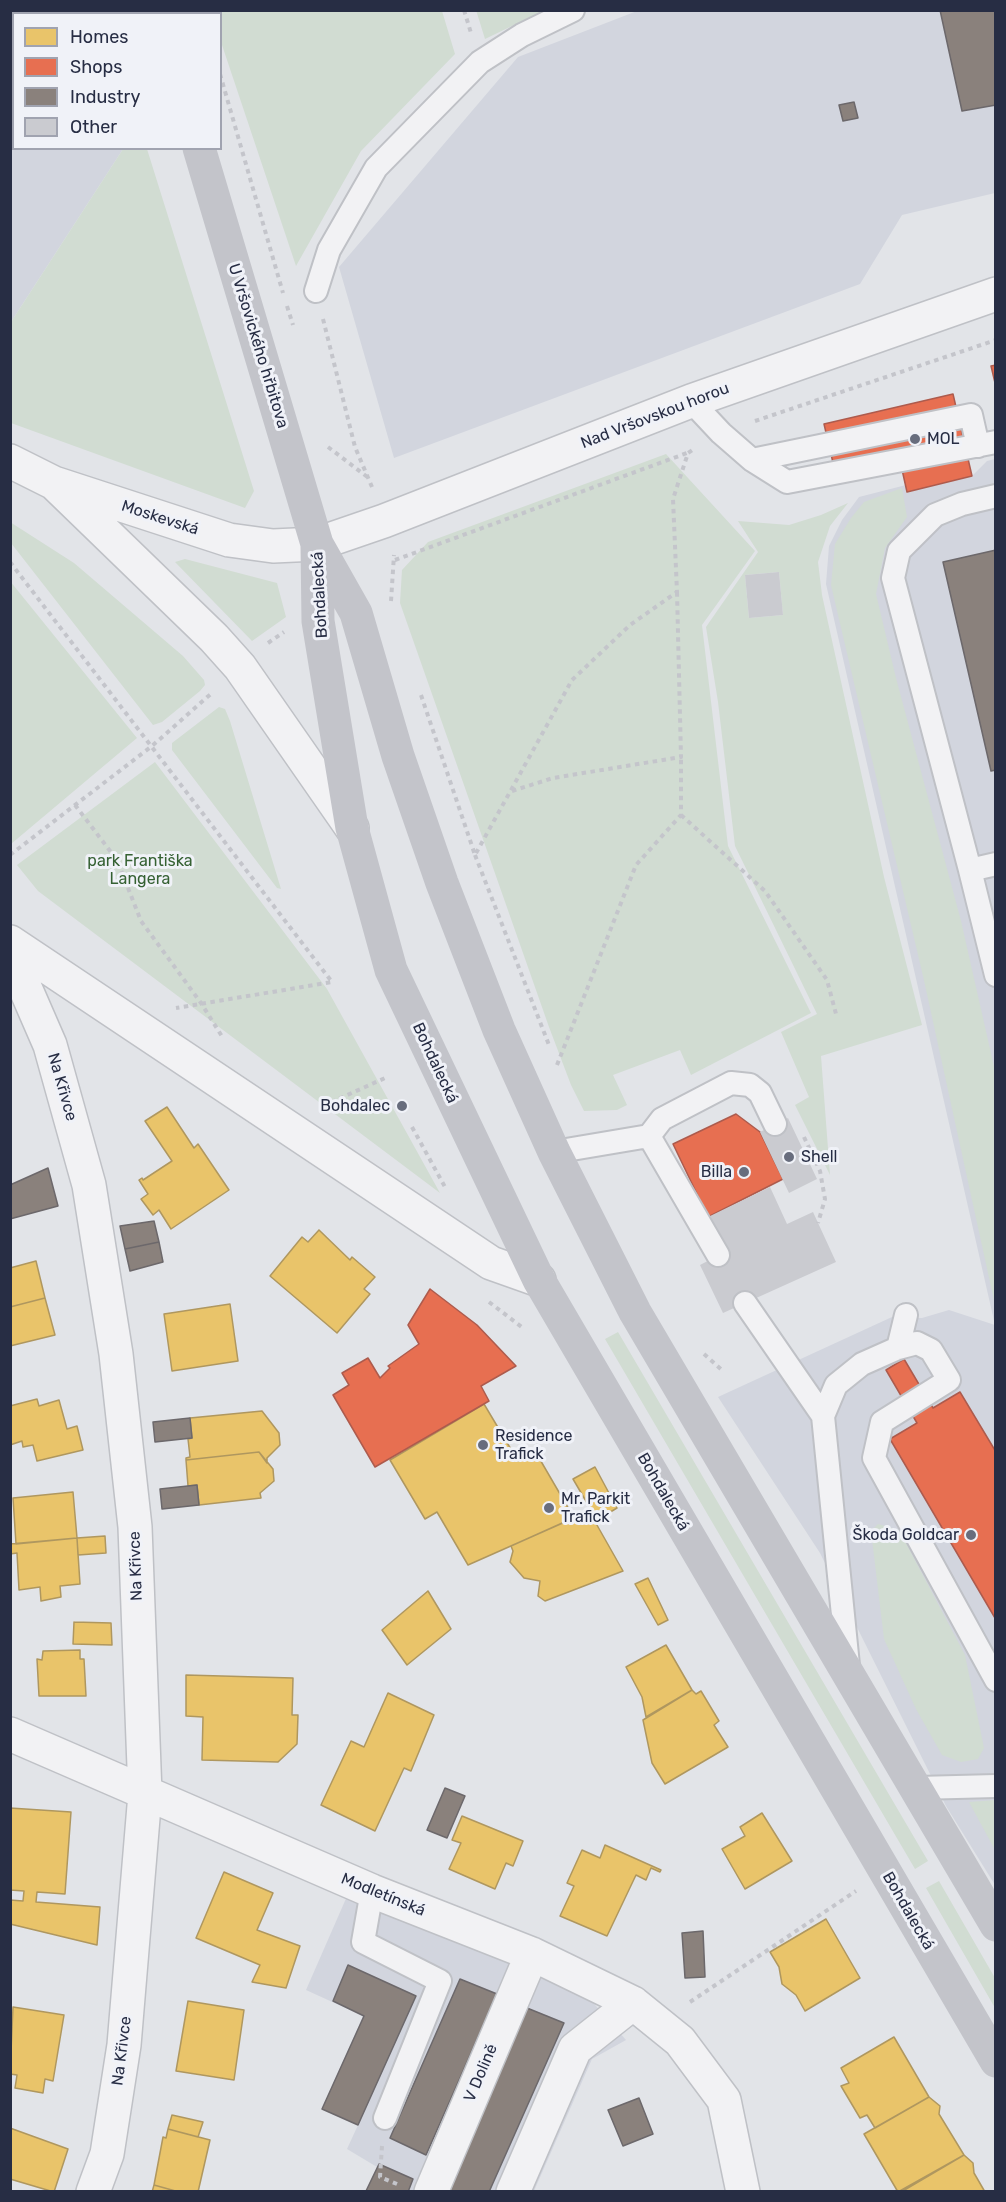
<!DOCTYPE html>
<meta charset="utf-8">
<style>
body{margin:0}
#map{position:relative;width:1006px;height:2202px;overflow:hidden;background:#e2e4e8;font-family:Rubik,sans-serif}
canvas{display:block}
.frame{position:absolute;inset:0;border:12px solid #272d44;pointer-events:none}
.legend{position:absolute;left:12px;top:12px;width:210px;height:138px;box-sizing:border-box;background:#f0f2f8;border:2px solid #a0a3b0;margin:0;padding:8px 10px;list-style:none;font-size:18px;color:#272d44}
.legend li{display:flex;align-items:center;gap:12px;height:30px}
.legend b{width:30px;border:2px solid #a0a3b0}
</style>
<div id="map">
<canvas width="1006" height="2202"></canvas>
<div class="frame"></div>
<ul class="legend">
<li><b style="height:16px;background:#e9c46a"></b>Homes</li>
<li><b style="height:16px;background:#e76f51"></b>Shops</li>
<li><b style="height:16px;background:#8a817c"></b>Industry</li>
<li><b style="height:16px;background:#cacbd0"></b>Other</li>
</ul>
</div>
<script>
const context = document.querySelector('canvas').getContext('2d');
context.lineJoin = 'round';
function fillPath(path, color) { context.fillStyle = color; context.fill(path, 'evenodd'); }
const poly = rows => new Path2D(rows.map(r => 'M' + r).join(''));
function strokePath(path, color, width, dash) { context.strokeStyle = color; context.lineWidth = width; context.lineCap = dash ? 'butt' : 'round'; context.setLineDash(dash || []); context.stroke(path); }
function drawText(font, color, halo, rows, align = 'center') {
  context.font = font + ' Rubik,sans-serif'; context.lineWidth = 6; context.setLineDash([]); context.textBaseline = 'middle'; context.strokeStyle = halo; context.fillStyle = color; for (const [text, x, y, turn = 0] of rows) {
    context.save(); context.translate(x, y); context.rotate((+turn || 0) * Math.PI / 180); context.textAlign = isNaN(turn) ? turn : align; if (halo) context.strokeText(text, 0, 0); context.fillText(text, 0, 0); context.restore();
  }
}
const built = poly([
 [11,11,106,11,106,13,14,14,14,148,123,149,11,322],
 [637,11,995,11,995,193,902,215,860,284,394,458,339,267,518,57],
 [995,459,995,1885,946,1806,820,1553,718,1397,892,1317,922,1318,949,1310,995,1325,826,584,829,546,842,520,859,497,906,485,908,492,972,476,987,461],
 [348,1894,589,1998,626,2040,592,2059,534,2191,366,2191,377,2167,347,2149,358,2125,322,2109,363,2016,306,1990]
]);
const green = poly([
 [476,10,543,10,543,11,485,39],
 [210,11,442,11,455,54,361,151,296,266,221,42,220,14,211,13],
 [123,149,147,149,254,491,245,508,11,423,11,322],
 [666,454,755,551,702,625,728,846,811,1013,691,1075,680,1050,613,1075,627,1105,617,1110,584,1111,571,1085,549,1027,400,603,402,570,428,542],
 [902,488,907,517,885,548,876,594,896,678,961,921,995,1071,995,1305,923,976,831,585,835,544,851,518,864,502],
 [848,503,830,526,818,562,822,595,884,877,922,1025,821,1056,830,1175,795,1105,809,1097,781,1032,817,1014,735,846,718,702,706,627,758,552,738,521,789,525,821,515],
 [779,572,783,615,749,618,745,575],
 [10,522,74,563,183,656,204,680,205,685,200,691,162,722,153,725,11,543],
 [185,559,277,583,286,617,252,641,175,562],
 [10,581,137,738,11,844,10,844],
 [219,707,225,709,230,721,281,889,277,888,172,750,172,743],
 [155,762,327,989,440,1193,38,891,17,865],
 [618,1332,928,1861,915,1869,605,1339],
 [878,1524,899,1530,965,1655,984,1748,978,1759,961,1762,942,1755,916,1709,884,1639,871,1531],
 [995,1800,996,1800,995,1850,969,1802],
 [939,1881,995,1978,995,2008,926,1888]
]);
const homes = poly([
 [167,1107,194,1148,198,1144,229,1190,171,1229,159,1210,153,1215,141,1199,148,1194,139,1180,142,1178,143,1180,172,1161,145,1121,167,1107],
 [319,1230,350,1260,352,1257,375,1277,364,1289,370,1294,337,1333,270,1276,302,1237,308,1242,319,1230],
 [36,1261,45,1298,10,1307,10,1268,36,1261],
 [45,1298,55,1335,10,1346,10,1307,45,1298],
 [230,1304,238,1361,172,1371,164,1314,230,1304],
 [37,1399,39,1406,59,1400,67,1429,77,1426,83,1450,37,1461,33,1445,23,1447,22,1441,10,1445,10,1406,37,1399],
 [484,1404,518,1461,535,1451,574,1518,468,1565,437,1512,425,1519,390,1460,484,1404],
 [262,1411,279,1433,280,1445,267,1458,267,1463,259,1452,186,1460,186,1458,190,1457,188,1439,192,1438,190,1418,262,1411],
 [259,1452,273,1469,274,1481,260,1493,261,1498,199,1505,197,1485,188,1486,186,1460,259,1452],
 [595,1467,617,1508,597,1520,573,1479,595,1467],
 [73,1492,77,1538,16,1544,13,1498,73,1492],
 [589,1511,623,1571,545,1601,538,1596,540,1581,524,1578,510,1562,513,1551,511,1546,589,1511],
 [105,1536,106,1553,78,1555,77,1538,105,1536],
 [77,1538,80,1584,60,1586,61,1597,41,1601,40,1587,19,1590,17,1553,10,1554,10,1544,77,1538],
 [648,1578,668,1620,658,1625,635,1584,648,1578],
 [428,1591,451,1629,407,1665,382,1630,428,1591],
 [74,1622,111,1623,112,1645,73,1644,74,1622],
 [666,1645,692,1690,646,1717,642,1697,626,1667,666,1645],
 [80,1650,80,1659,84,1659,86,1696,39,1696,37,1659,42,1660,43,1651,80,1650],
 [186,1675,293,1678,292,1715,298,1715,297,1744,278,1762,202,1760,203,1717,186,1716,186,1675],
 [692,1690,696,1694,701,1691,719,1721,714,1725,728,1747,665,1784,652,1763,643,1720,692,1690],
 [388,1693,434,1715,411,1771,404,1768,375,1831,321,1805,351,1741,364,1747,388,1693],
 [10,1808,71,1812,65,1894,37,1892,36,1902,100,1907,97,1945,10,1924,10,1900,23,1901,24,1891,10,1890,10,1808],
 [762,1813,792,1861,745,1889,722,1849,745,1836,740,1827,762,1813],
 [462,1816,523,1841,513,1866,506,1863,495,1889,449,1869,461,1843,452,1840,462,1816],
 [605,1845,661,1870,660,1872,651,1868,646,1880,636,1875,607,1936,560,1916,574,1886,567,1883,582,1850,600,1858,605,1845],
 [224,1872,273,1893,257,1930,300,1946,286,1988,252,1982,260,1965,196,1938,224,1872],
 [826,1919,860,1978,805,2011,796,1995,782,1984,779,1967,770,1952,826,1919],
 [188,2001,244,2010,234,2080,176,2071,188,2001],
 [13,2007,64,2015,53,2081,45,2079,43,2093,15,2088,17,2075,10,2074,13,2007],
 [894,2037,929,2097,875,2128,867,2115,860,2118,841,2086,849,2083,841,2068,894,2037],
 [929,2097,940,2106,939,2114,964,2155,898,2192,864,2134,929,2097],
 [172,2115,203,2122,198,2137,168,2129,172,2115],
 [10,2128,68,2149,54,2192,10,2179,10,2128],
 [168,2129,210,2140,198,2192,179,2192,154,2185,163,2137,166,2138,168,2129],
 [964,2155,973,2163,974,2173,985,2192,901,2192,964,2155],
 [154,2185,179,2192,152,2192,154,2185]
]);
const shops = poly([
 [996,365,996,387,991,366,996,365],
 [953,394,972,476,907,492,901,465,837,480,824,424,953,394],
 [736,1114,760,1132,783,1179,708,1217,673,1144,736,1114],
 [430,1289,477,1325,516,1366,481,1386,489,1401,375,1467,333,1395,349,1385,342,1373,368,1358,380,1378,390,1368,388,1366,419,1344,408,1325,430,1289],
 [904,1359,933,1408,960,1392,996,1452,995,1618,890,1439,917,1423,886,1370,904,1359]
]);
const industry = poly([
 [940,10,996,10,996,105,962,111,940,10],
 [854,102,858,118,843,121,839,105,854,102],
 [996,550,996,770,991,771,943,562,996,550],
 [48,1168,58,1206,10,1219,10,1185,48,1168],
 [154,1221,159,1242,125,1249,120,1226,154,1221],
 [159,1242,163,1262,130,1271,125,1249,159,1242],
 [190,1418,192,1438,155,1442,153,1422,190,1418],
 [197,1485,199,1505,162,1509,160,1489,197,1485],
 [445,1788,465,1796,447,1838,427,1830,445,1788],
 [703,1931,705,1977,685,1978,682,1933,703,1931],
 [348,1965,416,1996,358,2125,322,2109,364,2016,333,2001,348,1965],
 [460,1979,497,1994,426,2155,390,2138,460,1979],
 [527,2008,564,2023,489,2192,447,2192,527,2008],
 [639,2098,653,2134,623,2146,608,2110,639,2098],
 [379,2164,413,2179,408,2192,366,2191,379,2164]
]);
const building = poly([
 [779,572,783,615,749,618,745,575],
 [788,1118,817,1179,789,1193,760,1132],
 [770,1187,787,1224,813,1212,836,1262,723,1313,700,1265,725,1252,708,1217]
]);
const path = poly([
 [201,10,202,14],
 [464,10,471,33],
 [220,74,283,293],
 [287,306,293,325],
 [323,319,355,447,372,487],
 [755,421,996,340],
 [328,447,370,479],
 [395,560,687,453],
 [10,562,332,982,176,1008],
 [391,601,394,555],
 [268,643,284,632],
 [421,695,475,855,572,680,630,625,677,592,673,499,688,453,694,449],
 [512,791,553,778,681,757,677,592],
 [75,805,117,860,141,921,201,1003,223,1038],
 [681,815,765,891,827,980,836,1014],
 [10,855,152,746,213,692],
 [475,855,549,1045],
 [557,1065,636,865,681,815,681,757],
 [323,1106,385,1078],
 [412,1127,445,1187],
 [804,1137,820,1171,825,1199,818,1223],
 [489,1302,523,1328],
 [704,1354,724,1372],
 [690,2002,856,1891],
 [382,2146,380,2177,397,2184]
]);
const service = poly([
 [316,291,329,250,376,168,480,62,522,35,573,10],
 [691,401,721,433,752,460,787,482,996,442],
 [752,460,971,415,978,446],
 [996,496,962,504,935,515,899,551,893,578,970,870,996,864],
 [970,870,996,975],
 [649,1136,662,1119,731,1083,750,1085,760,1093,775,1124],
 [554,1152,649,1136,718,1255],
 [745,1303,823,1416,848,1665],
 [898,1348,906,1315],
 [823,1416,836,1385,862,1364,898,1348,917,1343,931,1350,949,1380,882,1422,874,1458,996,1680],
 [917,1788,996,1786],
 [372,1891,363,1942,440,1981,385,2118]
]);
const minor = poly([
 [317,544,384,521,691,401,996,294],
 [10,942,491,1263,539,1280],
 [10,953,50,1045,89,1185,116,1354,135,1527,145,1794,124,2045,107,2154,93,2192],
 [10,1734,372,1891,532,1954,633,2003,680,2041,724,2100,743,2192],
 [431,2192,532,1954],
 [513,2192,575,2049,633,2003]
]);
const tertiary = poly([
 [10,461,54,483,229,540,273,546,317,544],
 [54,483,214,638,240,667,352,828]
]);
const secondary = poly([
 [159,10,160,14],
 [199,148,317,544,356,613,398,756,442,883,499,1030,554,1152,635,1312,996,1925],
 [317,546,318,621,352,828,391,970,539,1280,996,2061]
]);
const markers = [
 [915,439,6,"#686d7d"],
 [402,1106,6,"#686d7d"],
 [789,1157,6,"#686d7d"],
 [744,1172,6,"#686d7d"],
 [483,1445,6,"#686d7d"],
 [549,1508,6,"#686d7d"],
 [971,1535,6,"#686d7d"]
];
const streetNames = [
 ["U Vršovického hřbitova",258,346,73],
 ["Nad Vršovskou horou",655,416,-21],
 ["Moskevská",160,518,18],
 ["Bohdalecká",320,595,-93],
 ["Bohdalecká",435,1063,65],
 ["Na Křivce",62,1087,74],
 ["Bohdalecká",663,1492,60],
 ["Na Křivce",136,1566,-92],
 ["Modletínská",383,1895,22],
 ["Bohdalecká",908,1911,60],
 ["Na Křivce",122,2051,-83],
 ["V Dolině",481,2073,-67]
];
const poiNames = [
 ["MOL",927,439],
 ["Bohdalec",390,1106,"right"],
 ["Shell",801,1157],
 ["Billa",732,1172,"right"],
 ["Residence",495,1436],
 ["Trafick",495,1454],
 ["Mr. Parkit",561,1499],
 ["Trafick",561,1517],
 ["Škoda Goldcar",959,1535,"right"]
];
const parkNames = [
 ["park Františka",140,861],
 ["Langera",140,879]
];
fillPath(built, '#d2d5de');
fillPath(green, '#d1dcd2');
fillPath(homes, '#e9c46a');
strokePath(homes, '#af975f', 1.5);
fillPath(shops, '#e76f51');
strokePath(shops, '#ad5b4d', 1.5);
fillPath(industry, '#8a817c');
strokePath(industry, '#6c686b', 1.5);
fillPath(building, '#cacbd0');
strokePath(service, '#bfc1c6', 26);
strokePath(minor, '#bfc1c6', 36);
strokePath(tertiary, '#bfc1c6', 36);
strokePath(path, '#c4c5cb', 4, [4.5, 4.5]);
strokePath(service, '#f2f2f4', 22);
strokePath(minor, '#f2f2f4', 33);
strokePath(tertiary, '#f2f2f4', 33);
strokePath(secondary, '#c3c4ca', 33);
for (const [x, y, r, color] of markers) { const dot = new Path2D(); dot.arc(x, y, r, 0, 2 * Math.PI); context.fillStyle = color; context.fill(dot); strokePath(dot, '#f0f2f8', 2); }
drawText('16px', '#272d44', '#f0f2f8', streetNames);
drawText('16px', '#272d44', '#f0f2f8', poiNames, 'left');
drawText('16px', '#356133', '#f0f2f8', parkNames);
</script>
